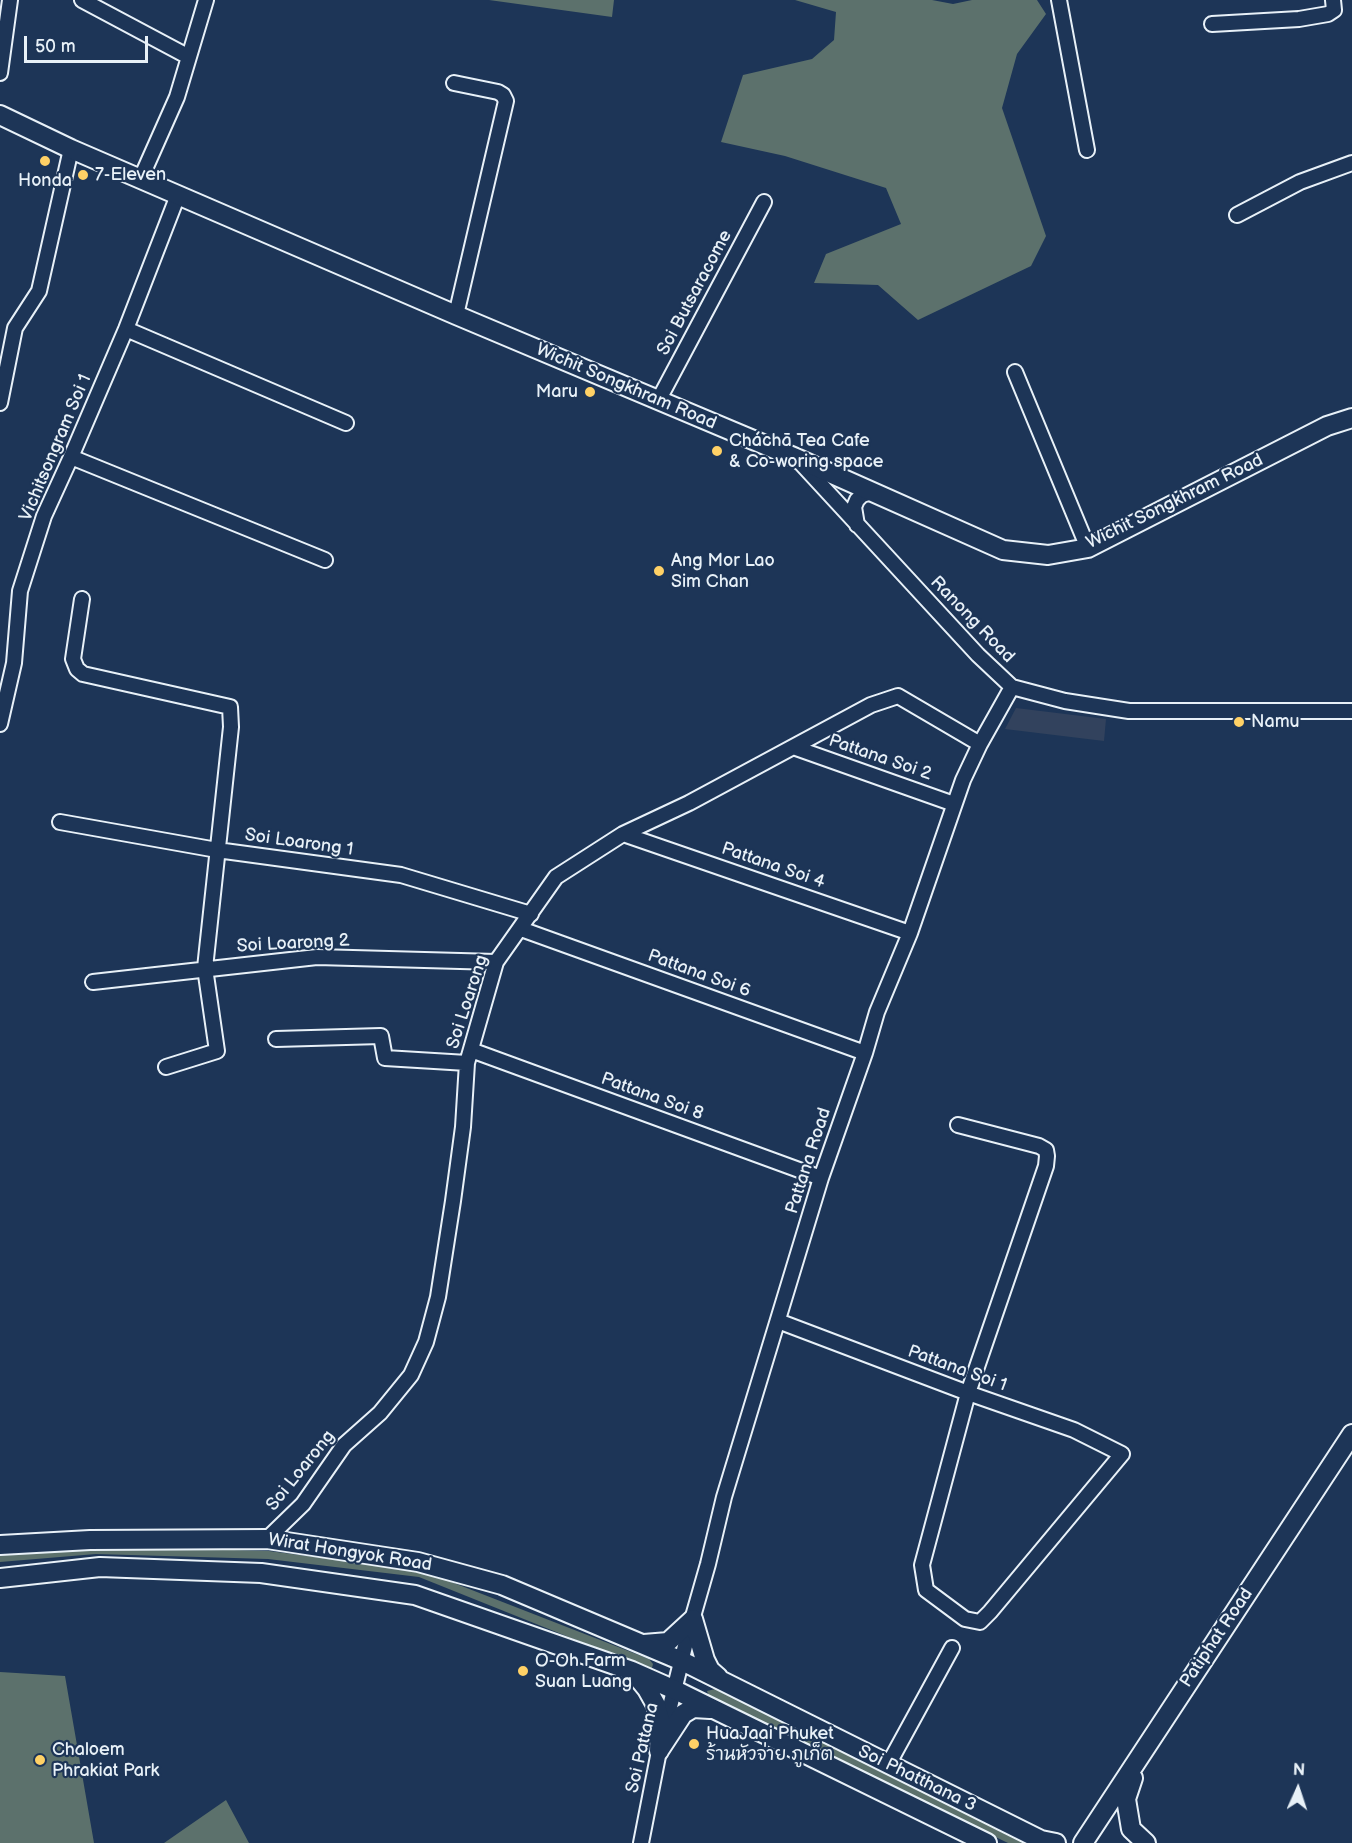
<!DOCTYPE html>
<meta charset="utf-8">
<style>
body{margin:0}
#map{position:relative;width:1352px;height:1843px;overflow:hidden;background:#1d3557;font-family:"Balsamiq Sans",sans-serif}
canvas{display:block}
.north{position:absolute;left:1268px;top:1759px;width:60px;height:60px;-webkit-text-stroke:4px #1d3557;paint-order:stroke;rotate:3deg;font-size:16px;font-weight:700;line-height:24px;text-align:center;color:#e8f1f8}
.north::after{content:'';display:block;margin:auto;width:21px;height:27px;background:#e8f1f8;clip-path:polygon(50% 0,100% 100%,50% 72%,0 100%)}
.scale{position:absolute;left:24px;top:36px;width:124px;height:27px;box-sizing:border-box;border:3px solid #e8f1f8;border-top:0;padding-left:8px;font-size:18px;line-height:21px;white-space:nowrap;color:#e8f1f8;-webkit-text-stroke:4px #1d3557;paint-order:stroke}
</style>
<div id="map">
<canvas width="1352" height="1843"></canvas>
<div class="north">N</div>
<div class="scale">50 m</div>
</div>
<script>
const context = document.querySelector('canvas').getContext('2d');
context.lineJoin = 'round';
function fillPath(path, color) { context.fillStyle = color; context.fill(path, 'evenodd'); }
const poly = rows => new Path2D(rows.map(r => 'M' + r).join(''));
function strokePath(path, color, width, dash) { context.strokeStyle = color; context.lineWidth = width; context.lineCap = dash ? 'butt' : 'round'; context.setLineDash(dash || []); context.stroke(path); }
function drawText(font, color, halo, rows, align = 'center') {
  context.font = font + ' "Balsamiq Sans","Playpen Sans Thai",sans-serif'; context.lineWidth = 4.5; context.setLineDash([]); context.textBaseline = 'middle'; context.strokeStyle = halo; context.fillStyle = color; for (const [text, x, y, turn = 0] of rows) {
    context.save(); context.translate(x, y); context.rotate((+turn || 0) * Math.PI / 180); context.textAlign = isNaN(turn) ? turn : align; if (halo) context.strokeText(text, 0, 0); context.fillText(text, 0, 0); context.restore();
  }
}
const built = poly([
 [1016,708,1106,719,1104,741,1005,729]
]);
const green = poly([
 [489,0,614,0,612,17],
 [795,0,932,0,953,4,972,0,1037,0,1046,14,1017,54,1002,108,1046,236,1031,266,918,320,878,285,814,283,826,254,901,224,886,188,785,156,721,142,743,75,812,59,834,40,836,12],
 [95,1546,269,1551,423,1571,649,1659,653,1664,652,1668,646,1668,419,1577,268,1559,96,1554,0,1562,0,1554],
 [0,1672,65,1676,94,1843,0,1843],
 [715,1689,1026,1840,1028,1843,1008,1843,710,1699,707,1691],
 [226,1800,249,1843,164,1843]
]);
const street = poly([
 [82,0,189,57],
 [1059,0,1087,150],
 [1212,24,1299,19,1328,14,1334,10,1333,0],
 [0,73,10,0],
 [454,83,498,92,503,95,506,101,456,315],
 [141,178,177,97,206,0],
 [1237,215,1300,182,1352,163],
 [126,329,346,423],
 [1015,372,1088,548],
 [658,401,764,202],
 [0,403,15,328,39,291,71,149],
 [71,457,325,560],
 [798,460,978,655,1012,687,1065,701,1129,711,1352,711],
 [857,525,854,507,857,500,862,495,872,492],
 [82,599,73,659,77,669,83,674,230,707,231,727,205,968,217,1051,166,1067],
 [0,724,14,663,20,591,44,516,71,457,126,329,178,195],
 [793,747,954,804],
 [60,822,217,850,401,875,531,914],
 [623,834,910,933],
 [521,929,865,1053],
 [93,982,317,957,496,962],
 [276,1039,381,1036,385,1058,467,1063],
 [471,1050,821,1178],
 [778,1321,968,1393,1074,1430,1122,1454,990,1612,980,1622,965,1619,926,1590,922,1565,968,1393,1046,1166,1047,1156,1046,1150,1039,1146,958,1125],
 [267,1539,303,1504,344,1445,380,1413,411,1375,426,1342,438,1297,453,1201,463,1127,467,1063,496,962,556,877,623,834,689,803,871,705,898,696,980,744],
 [888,1765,952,1648],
 [641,1843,659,1751,688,1634,708,1564,724,1497,821,1178,865,1053,877,1012,910,933,963,780,980,744,1012,687]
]);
const secondary = poly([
 [0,115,71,149,456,315,796,458,1003,550,1048,555,1088,548,1327,426,1352,418],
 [0,1545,90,1540,267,1539,418,1562,502,1585,682,1661,1041,1840,1056,1843],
 [0,1578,100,1567,261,1573,415,1595,632,1671,675,1690,987,1843],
 [644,1644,668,1642,693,1619,705,1660,710,1670,718,1677],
 [634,1673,647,1689,656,1705,660,1720,659,1751],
 [660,1749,683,1714,693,1708,710,1709],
 [1133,1778,1126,1799,1131,1829,1146,1843],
 [1083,1843,1352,1434]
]);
const markers = [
 [45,161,6,"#ffd166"],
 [83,175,6,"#ffd166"],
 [590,392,6,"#ffd166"],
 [717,451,6,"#ffd166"],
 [659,571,6,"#ffd166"],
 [1239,722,6,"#ffd166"],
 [523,1671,6,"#ffd166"],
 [694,1744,6,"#ffd166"],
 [40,1760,6,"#ffd166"]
];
const poiNames = [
 ["7-Eleven",95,175],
 ["Honda",45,181,"center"],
 ["Maru",578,392,"right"],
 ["Cháchā Tea Cafe",729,441],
 ["& Co-woring space",729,462],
 ["Ang Mor Lao",671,561],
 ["Sim Chan",671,582],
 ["Namu",1251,722],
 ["O-Oh Farm",535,1661],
 ["Suan Luang",535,1682],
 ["HuaJaai Phuket",706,1734],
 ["ร้านหัวจ่าย ภูเก็ต",706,1755],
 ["Chaloem",52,1750],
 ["Phrakiat Park",52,1771]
];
const streetNames = [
 ["Soi Butsaracome",695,293,-62],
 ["Wichit Songkhram Road",626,387,23],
 ["Vichitsongram Soi 1",56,448,-67],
 ["Wichit Songkhram Road",1175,502,-26],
 ["Ranong Road",972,620,46],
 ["Pattana Soi 2",880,758,19],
 ["Soi Loarong 1",299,843,8],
 ["Pattana Soi 4",773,866,19],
 ["Soi Loarong 2",293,944,-3],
 ["Pattana Soi 6",699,974,20],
 ["Soi Loarong",468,1002,-72],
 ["Pattana Soi 8",652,1097,20],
 ["Pattana Road",809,1161,-72],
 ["Pattana Soi 1",957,1369,20],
 ["Soi Loarong",301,1471,-51],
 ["Wirat Hongyok Road",350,1553,9],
 ["Patiphat Road",1217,1638,-56],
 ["Soi Pattana",643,1748,-77],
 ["Soi Phatthana 3",917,1779,26]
];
fillPath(built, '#32425d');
fillPath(green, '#5c716c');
strokePath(street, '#e8f1f8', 18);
strokePath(secondary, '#e8f1f8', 22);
strokePath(street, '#1d3557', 14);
strokePath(secondary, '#1d3557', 18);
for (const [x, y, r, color] of markers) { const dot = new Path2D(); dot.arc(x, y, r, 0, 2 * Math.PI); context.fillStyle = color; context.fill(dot); strokePath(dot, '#1d3557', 2); }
drawText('18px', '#e8f1f8', '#1d3557', poiNames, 'left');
drawText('18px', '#e8f1f8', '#1d3557', streetNames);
</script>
